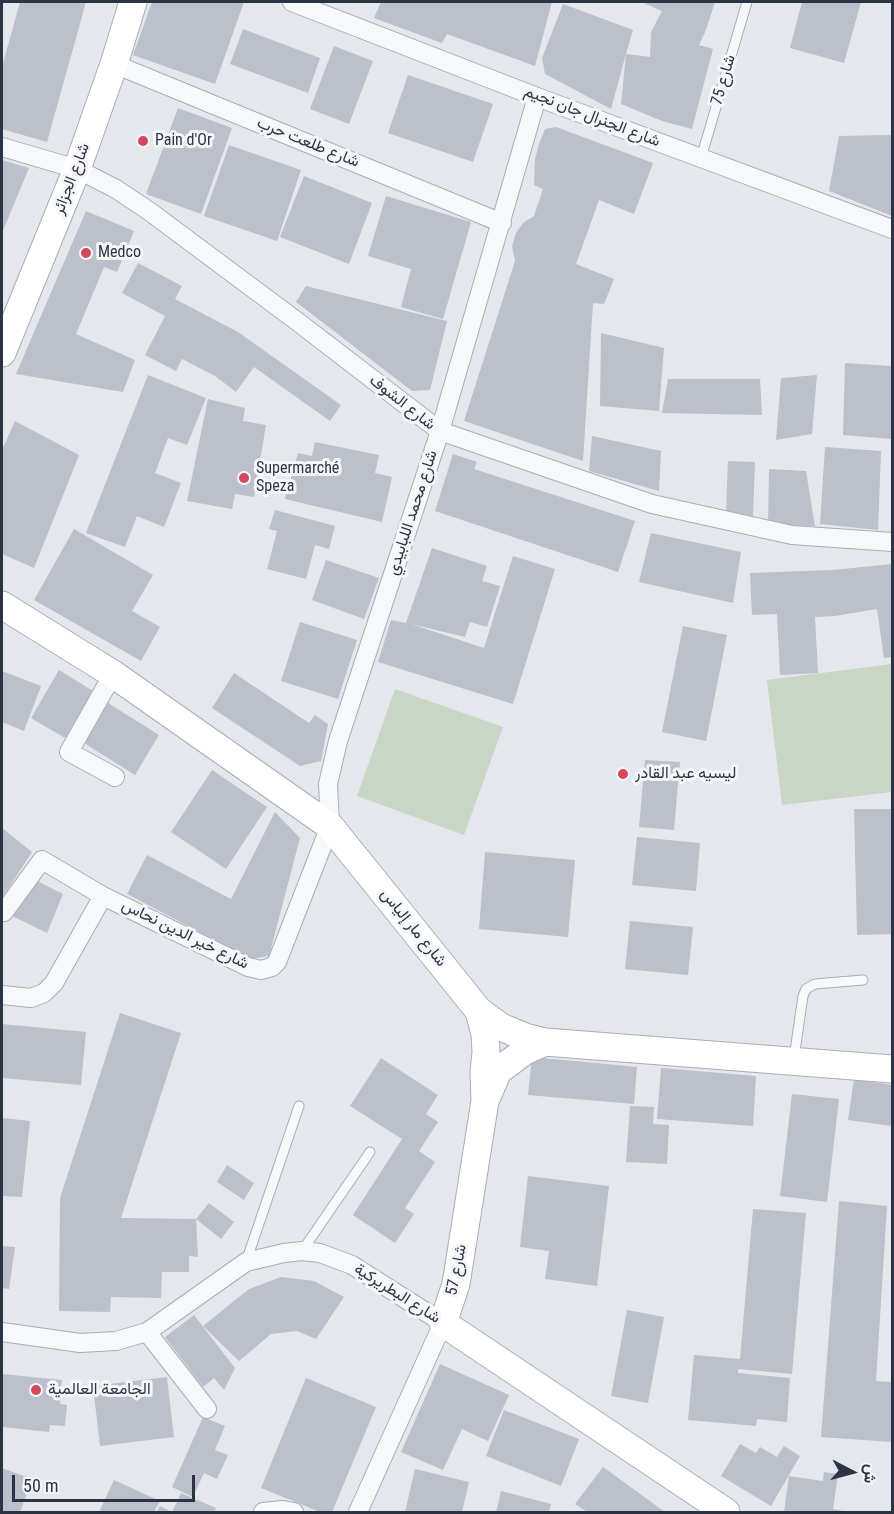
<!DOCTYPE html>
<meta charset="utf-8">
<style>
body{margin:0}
#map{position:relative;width:894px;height:1514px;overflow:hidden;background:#e4e7ec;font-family:"Roboto Condensed",Vazirmatn,sans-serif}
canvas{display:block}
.frame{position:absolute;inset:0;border:3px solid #2b3445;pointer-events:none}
.north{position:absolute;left:822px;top:1442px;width:60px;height:60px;-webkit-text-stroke:4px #f4f6f9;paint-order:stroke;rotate:96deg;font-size:16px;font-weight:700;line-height:24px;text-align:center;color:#2b3445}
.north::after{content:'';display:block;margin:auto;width:21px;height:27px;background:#2b3445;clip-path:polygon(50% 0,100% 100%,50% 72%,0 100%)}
.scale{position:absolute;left:12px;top:1475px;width:183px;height:27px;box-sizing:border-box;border:3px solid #2b3445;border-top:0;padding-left:8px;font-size:18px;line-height:21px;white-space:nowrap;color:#2b3445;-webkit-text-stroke:4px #f4f6f9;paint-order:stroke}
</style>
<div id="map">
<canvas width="894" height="1514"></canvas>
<div class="frame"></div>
<div class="north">ش</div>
<div class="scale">50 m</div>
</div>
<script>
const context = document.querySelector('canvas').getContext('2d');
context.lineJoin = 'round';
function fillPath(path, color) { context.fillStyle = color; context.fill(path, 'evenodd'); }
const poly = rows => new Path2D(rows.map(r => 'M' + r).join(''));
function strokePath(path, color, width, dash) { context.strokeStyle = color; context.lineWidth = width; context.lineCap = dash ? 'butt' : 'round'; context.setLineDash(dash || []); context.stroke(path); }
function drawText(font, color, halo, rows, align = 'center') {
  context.font = font + ' "Roboto Condensed",Vazirmatn,sans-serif'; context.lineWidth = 6; context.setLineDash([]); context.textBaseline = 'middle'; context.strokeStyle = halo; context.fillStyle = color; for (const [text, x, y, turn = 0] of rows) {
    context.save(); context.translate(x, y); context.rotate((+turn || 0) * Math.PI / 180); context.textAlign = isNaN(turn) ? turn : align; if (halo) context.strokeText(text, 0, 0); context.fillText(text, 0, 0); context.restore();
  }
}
const green = poly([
 [892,664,892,792,782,805,767,680],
 [395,689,503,727,464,835,357,796]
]);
const building = poly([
 [20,2,86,2,47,142,2,129,2,67],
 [152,2,244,2,215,84,133,55],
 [381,2,552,2,535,66,447,34,442,43,374,18],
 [641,2,715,2,706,30,699,45,713,49,692,129,662,121,621,104,626,54,611,109,545,74,542,58,563,4,633,30,626,54,650,57,651,32,662,11],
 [802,2,861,2,844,63,790,48],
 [243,29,320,58,308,93,230,64],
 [334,46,373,61,349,124,310,109],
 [408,75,493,104,473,162,388,133],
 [178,108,232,128,201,214,146,194],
 [556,127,653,163,634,214,599,200,576,264,614,279,604,304,593,303,583,461,464,421,515,261,512,246,516,233,523,223,534,216,543,189,534,185,535,159,539,144,545,129],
 [892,135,892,216,829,191,839,136],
 [229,145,301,170,277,241,204,216],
 [2,160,29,168,2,233],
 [304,176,372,203,349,264,280,237],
 [386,196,471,222,443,319,401,307,411,269,368,256],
 [86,211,134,231,117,272,104,267,76,334,135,360,123,392,16,374],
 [138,263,182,286,175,299,238,332,341,405,330,421,254,367,236,392,215,376,182,359,176,371,145,355,165,316,122,293],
 [306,286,447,321,430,390,412,391,296,302],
 [601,333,664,348,659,411,600,406],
 [845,363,892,366,892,439,843,435],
 [148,375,206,398,187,445,168,438,155,473,181,483,164,527,137,516,125,547,86,533],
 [817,375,812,434,776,440,781,378],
 [668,379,760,379,762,415,662,413],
 [208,399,245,408,243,421,266,425,254,497,235,494,232,509,187,501],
 [15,421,79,455,34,568,2,554,2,450],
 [592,436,661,451,659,491,589,471],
 [315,442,379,455,375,473,392,477,382,522,285,499,298,453,312,456],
 [825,447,881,451,878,530,820,524],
 [453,454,477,462,474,469,635,521,618,572,435,511],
 [728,461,755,462,753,516,726,511],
 [769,469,806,471,815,526,768,525],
 [275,510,335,526,329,549,315,545,306,579,267,569,277,531,269,529],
 [74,529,153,575,132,611,160,627,141,661,34,600],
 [651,533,741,552,733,603,639,582],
 [432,548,487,566,482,581,500,586,487,627,470,622,465,637,411,624,484,648,513,556,555,569,513,704,378,662,391,620,406,623],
 [326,560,379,578,364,619,312,600],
 [892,564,892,657,884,658,877,609,835,616,815,617,818,673,780,675,777,614,752,615,750,573,833,570],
 [300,622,357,640,338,699,281,681],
 [683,626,727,635,706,741,662,732],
 [59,670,93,691,65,738,31,718],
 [2,671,41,686,24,731,2,722],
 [234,673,309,723,315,715,328,724,321,761,300,766,212,708],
 [105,701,159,735,135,775,81,741],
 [645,760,680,762,674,830,639,827],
 [212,770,267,807,226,869,171,832],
 [854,809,892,809,892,934,857,935],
 [275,812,300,838,269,956,251,959,127,894,147,855,231,899],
 [2,828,32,852,2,898],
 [637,837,700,843,696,891,632,885],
 [485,852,575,860,568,937,479,929],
 [29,877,63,894,47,933,4,912],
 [630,921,693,927,688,975,625,969],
 [120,1013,181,1033,121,1218,196,1219,209,1203,234,1222,221,1239,196,1219,198,1257,189,1256,189,1272,162,1272,161,1298,111,1297,110,1312,59,1311,60,1198],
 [2,1024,86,1032,81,1085,2,1078],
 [532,1057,637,1067,634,1104,528,1095],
 [381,1058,438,1095,426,1114,438,1122,419,1151,435,1162,405,1208,414,1214,395,1243,353,1215,402,1139,350,1106],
 [661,1068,756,1076,753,1126,657,1119],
 [854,1079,892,1085,892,1126,848,1120],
 [792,1094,839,1099,827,1202,780,1196],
 [630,1106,654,1107,653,1124,669,1125,667,1164,626,1162],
 [2,1118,30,1121,22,1197,2,1196],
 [227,1165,254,1183,244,1200,217,1182],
 [528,1176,609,1186,597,1286,545,1279,549,1251,520,1247],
 [839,1201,887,1206,876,1381,892,1382,892,1442,821,1437],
 [753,1209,806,1213,792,1374,738,1369,738,1373,790,1378,787,1422,757,1419,756,1426,688,1420,694,1355,740,1359],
 [2,1246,15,1247,9,1289,2,1288],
 [281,1277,314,1281,344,1297,316,1339,297,1331,271,1334,239,1361,203,1326,249,1289],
 [627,1310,664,1317,648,1403,611,1396],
 [194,1315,235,1368,224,1390,214,1378,203,1387,165,1337],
 [440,1364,509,1395,488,1441,462,1429,443,1470,401,1452],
 [2,1374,62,1380,60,1404,67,1405,65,1426,50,1425,49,1432,2,1427],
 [167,1377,174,1437,100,1446,93,1386],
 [306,1378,376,1407,332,1512,320,1512,261,1488],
 [504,1410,579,1439,561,1486,486,1456],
 [203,1417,225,1426,215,1450,228,1455,217,1479,204,1473,193,1497,172,1487],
 [740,1444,756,1453,760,1447,777,1457,784,1446,800,1456,771,1506,721,1476],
 [603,1467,665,1512,587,1512,575,1504],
 [2,1468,32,1479,20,1512,2,1512],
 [415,1469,469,1482,462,1512,405,1512],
 [824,1472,838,1474,833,1509,850,1512,784,1512,789,1476,823,1481],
 [114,1480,160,1501,154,1512,99,1512],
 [501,1491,551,1504,549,1512,496,1512],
 [181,1493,216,1508,214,1512,157,1512,160,1506,172,1512]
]);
const lane = poly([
 [701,158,747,2],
 [794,1058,803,996,806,989,815,984,863,980],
 [302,1251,370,1152],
 [246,1262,299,1106]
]);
const street = poly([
 [292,2,537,97,892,229],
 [114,64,502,223],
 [2,147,77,169,116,189,149,211,298,322,440,431,652,504,792,535,892,542],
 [113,674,69,752,115,777],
 [4,912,42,860,103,896],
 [2,995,31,998,44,993,54,983,103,896,248,967,261,970,272,967,277,962,330,826,328,784,338,741,440,431,537,97],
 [2,1332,80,1343,116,1341,147,1332,246,1262,284,1253,302,1251,320,1253,352,1265,443,1323,358,1512],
 [147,1332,207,1409],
 [263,1512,283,1510,294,1512]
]);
const secondary = poly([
 [2,353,77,169,114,64,133,2],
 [2,605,113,674,330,826,479,1011,501,1027,525,1037,545,1042,892,1069],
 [479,1011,485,1034,486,1052,484,1072,485,1101,456,1284,443,1323,726,1512],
 [486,1099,498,1071,525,1051,545,1042]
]);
const markers = [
 [143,141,6,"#d1495b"],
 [86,253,6,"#d1495b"],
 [244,478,6,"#d1495b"],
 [623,774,6,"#d1495b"],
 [36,1390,6,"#d1495b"]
];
const streetNames = [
 ["شارع 75",724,80,-74],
 ["شارع الجنرال جان نجيم",592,117,21],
 ["شارع طلعت حرب",308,143,22],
 ["شارع الجزائر",72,179,-69],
 ["شارع الشوف",402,403,38],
 ["شارع محمد اللبابيدي",413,513,-72],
 ["شارع مار إلياس",413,928,51],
 ["شارع خير الدين نحاس",185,935,26],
 ["شارع 57",457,1270,-79],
 ["شارع البطريركية",397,1294,32]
];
const poiNames = [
 ["Pain d'Or",155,141],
 ["Medco",98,253],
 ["Supermarché",256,469],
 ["Speza",256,487],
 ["لیسیه عبد القادر",635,774],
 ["الجامعة العالمية",48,1390]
];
fillPath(green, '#c9d6c5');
fillPath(building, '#bbc0ca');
strokePath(lane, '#a9aeb7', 11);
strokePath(street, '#a9aeb7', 20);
strokePath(secondary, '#a9aeb7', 29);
strokePath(lane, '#f7f8fa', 9);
strokePath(street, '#f7f8fa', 18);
strokePath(secondary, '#fff', 27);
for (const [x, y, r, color] of markers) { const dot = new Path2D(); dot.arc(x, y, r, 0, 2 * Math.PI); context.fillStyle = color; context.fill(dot); strokePath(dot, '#f4f6f9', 2); }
drawText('16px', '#2b3445', '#f4f6f9', streetNames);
drawText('16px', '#2b3445', '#f4f6f9', poiNames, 'left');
</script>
